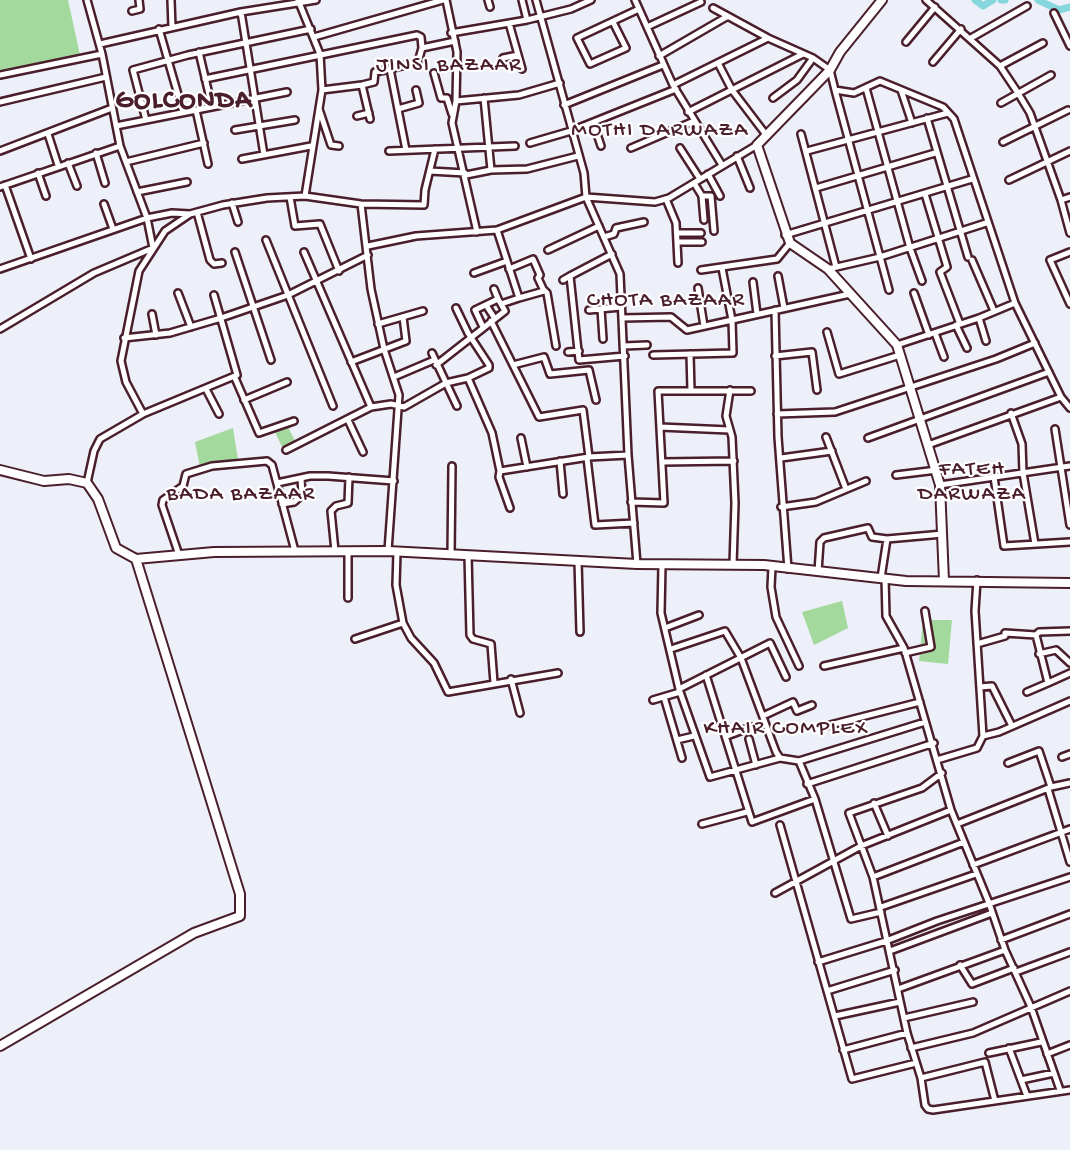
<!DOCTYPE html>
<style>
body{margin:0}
canvas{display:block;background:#edeff9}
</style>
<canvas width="1070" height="1150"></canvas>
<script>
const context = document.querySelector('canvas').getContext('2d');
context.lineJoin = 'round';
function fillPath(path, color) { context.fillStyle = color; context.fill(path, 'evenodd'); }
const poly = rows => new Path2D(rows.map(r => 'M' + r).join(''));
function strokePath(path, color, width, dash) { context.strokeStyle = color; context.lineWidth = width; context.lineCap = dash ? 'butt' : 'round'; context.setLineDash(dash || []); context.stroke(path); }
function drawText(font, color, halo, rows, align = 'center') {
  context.font = font + ' "Gochi Hand",sans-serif'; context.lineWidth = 4.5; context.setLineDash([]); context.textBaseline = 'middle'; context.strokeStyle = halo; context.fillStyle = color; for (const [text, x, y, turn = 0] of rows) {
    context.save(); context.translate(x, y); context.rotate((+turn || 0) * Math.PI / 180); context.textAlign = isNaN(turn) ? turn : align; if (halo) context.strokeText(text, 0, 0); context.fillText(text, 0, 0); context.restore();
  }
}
const green = poly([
 [0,0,68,0,80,55,0,72],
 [288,427,295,441,282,447,275,432],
 [233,428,238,460,200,467,195,442],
 [842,601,848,628,814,645,802,612],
 [923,620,952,620,948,664,919,661]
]);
const canal = poly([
 [975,0,983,6,993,0],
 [1001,0,1005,0],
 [1038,0,1059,10,1070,7]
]);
const street = poly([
 [171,0,172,27],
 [298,0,320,54,322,90,305,196],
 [446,0,457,52,456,101,452,123,477,232],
 [488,0,490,7],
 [522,0,527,20],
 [536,0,584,173,586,197,620,274,628,455,637,564],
 [635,0,673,85,722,165],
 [926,0,1000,66,1018,93,1030,113,1061,200,1070,233],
 [713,8,768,38,813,58,830,70,835,90,854,93,880,81,943,107,954,119,1015,303,1061,397,1070,408],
 [132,11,140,9,139,0],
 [241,12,264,155],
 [1054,13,1070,46],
 [613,22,626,48,590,64,577,38,639,9],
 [509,23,522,69],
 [647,27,701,2],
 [159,29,183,112],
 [451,33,527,20,571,9,591,0],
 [314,37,443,0],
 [971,38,1027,6],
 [906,42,935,7],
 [100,44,241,12,316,0],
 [199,52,212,107],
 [659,56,728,16],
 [503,58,518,55],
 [933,62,961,29],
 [718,63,732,90,767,136],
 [1000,66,1043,43],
 [434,73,441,98,447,98,452,114],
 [0,75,102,54],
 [205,79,417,35,421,37,422,48],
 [362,85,374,82,375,72,390,69],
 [673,85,768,38],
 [866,88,910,248,922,281],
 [322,90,362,85,370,119],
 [835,90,889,290],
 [901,90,912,123],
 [773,98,797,80,813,58],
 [456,101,519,95,560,83],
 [0,102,106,77],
 [1001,103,1051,75],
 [564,105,663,65],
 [319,109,331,145,339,146],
 [398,109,419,103,416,90],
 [196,110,208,164],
 [688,112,803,54],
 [357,116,369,113],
 [927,118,968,257],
 [146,120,133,70,188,55,311,29],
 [593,122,601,146],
 [116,126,287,92],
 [235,130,295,120],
 [48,134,58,165],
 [801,134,836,267],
 [1003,142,1068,110],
 [530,143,571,131,676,89],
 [631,148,694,121],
 [680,148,700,179],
 [406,150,390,69,418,62,422,48,455,41],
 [0,151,112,108],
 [389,151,515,146],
 [807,151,948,113],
 [96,153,105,183],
 [737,156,750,188],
 [242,159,311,146],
 [126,162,204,143],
 [68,163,77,186],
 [491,170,527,169,578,156],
 [430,171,465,173],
 [38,173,46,196],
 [708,174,720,196],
 [466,175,491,170,484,98],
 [1009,180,1070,151],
 [694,183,702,196,704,220],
 [5,185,31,259],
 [0,187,120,146],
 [816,188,935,153],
 [137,192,187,182],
 [925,194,947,267,940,272,960,324],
 [702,196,711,196,714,231],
 [290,197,295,226,320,224,339,271],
 [666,199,676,223,678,263],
 [1061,200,1070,197],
 [232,203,238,222],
 [104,204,113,229],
 [361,204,371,289,384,349,399,395,388,551],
 [197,212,210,260,214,264,222,263],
 [677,233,701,233],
 [785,235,972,179],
 [604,237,614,234,616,228,644,222],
 [266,240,333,406],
 [677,242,702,242],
 [368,246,416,236,497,230,586,197,655,202,669,198,757,145],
 [548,250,599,226],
 [235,252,271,360],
 [304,252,371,407],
 [1070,252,1050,260,1070,304],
 [612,254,570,276,579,360,625,356],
 [972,260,994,311],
 [0,269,147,218,172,213,190,214],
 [509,269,533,259,540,275,538,278,544,291,519,298],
 [828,269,880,257,986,223],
 [701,270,777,259,790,243],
 [474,273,507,261],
 [778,276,784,308],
 [563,280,570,276],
 [753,282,757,314],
 [698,288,704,326],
 [494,289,498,299],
 [544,290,547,293,556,346],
 [178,293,191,327],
 [914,293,929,335],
 [486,305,495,319],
 [456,308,468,333,489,365,489,368,468,378],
 [601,309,603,339],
 [589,310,621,307],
 [775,310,778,437,788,569],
 [152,314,156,335],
 [622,318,671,317,687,330,850,294],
 [979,318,986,341],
 [491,321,539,417,583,410,589,457],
 [378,324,423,311],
 [956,325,967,348],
 [483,327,475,310,498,299,501,304],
 [0,329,94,273,153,248,147,218,120,146,102,54,87,0],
 [827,332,839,374,900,355],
 [935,333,944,357],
 [124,338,170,333,221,318,288,295,368,255],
 [897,345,979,318,1015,303],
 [624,346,647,345],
 [568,352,579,351],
 [432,353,457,406],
 [690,354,691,391],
 [653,355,733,353,732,320,722,268],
 [775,356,812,352,817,390],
 [351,362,406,341,403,317],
 [436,365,505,311,501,304,519,298,497,230],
 [513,365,544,357,550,374,589,370,596,400],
 [394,377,434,360],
 [235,378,259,433,294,421],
 [206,389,219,414],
 [730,390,726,416,732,437,735,503,733,565],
 [244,400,287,382],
 [1011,413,1022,444,1023,473,1035,544],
 [143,414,126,382,121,361,139,271,165,231,190,214,223,205,267,198,305,196,361,204,424,205,425,190,435,149],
 [777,414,835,412,996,359,1035,343],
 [348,420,363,452],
 [660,427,729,430],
 [1055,429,1070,525],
 [826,437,846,489],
 [521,438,527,467],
 [868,438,1049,372],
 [928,445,1061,397],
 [286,450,371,407,391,404,404,407,446,383,468,378,492,433,500,471,499,477,510,508],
 [587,458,595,525,634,523],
 [781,458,832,451],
 [560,461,563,494],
 [662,462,734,461],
 [500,471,589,457,628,455],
 [896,475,937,470],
 [994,477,1004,546,1070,542],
 [87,483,94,451,100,439,143,414,237,375,214,295],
 [277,483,310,476,328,476,394,481],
 [940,485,1070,466],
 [631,502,664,503,658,391,751,391],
 [282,504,294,502,302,495,301,478],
 [781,507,816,502,866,481],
 [335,551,331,511,336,506,348,503,349,477],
 [348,551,348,598],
 [397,552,396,585,403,623,411,638,434,663,448,692,558,673],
 [179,555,162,505,163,500,183,486,186,474,212,466,267,461,272,465,295,551],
 [451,555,452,466],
 [468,555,470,635,473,639,491,644,494,683],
 [578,561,580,632],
 [662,565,661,613,679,689,710,777,780,758,799,761,925,722],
 [772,567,771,587,776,617,799,666],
 [818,572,820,542,824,538,868,528,872,537,887,539,943,534],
 [881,578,887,539],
 [885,578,886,616,904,648,951,810,989,903,1005,950,1031,1007,1060,1090],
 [977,580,975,611,983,736],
 [665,628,699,615],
 [1036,635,1039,632,1070,631],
 [355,639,403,623],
 [977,644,1005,636,1005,633,1036,635,1048,683,1027,692],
 [671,649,725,631,741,658,776,752,780,758],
 [905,653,931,647,925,611],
 [1039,654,1056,650,1070,663],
 [824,666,904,648],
 [706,675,752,822,815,799],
 [511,679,520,713],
 [1048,683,1070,673],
 [980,687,992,686,1012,726],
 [679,689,770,643,786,677],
 [664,697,682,758],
 [653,700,680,692],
 [763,716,793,702,797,711,812,705],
 [826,726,920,702],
 [727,736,751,727],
 [749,739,756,765],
 [677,740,694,736],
 [1062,757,1070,754],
 [937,760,977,748,983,736,999,732,1070,701],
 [799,761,815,799,851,919,881,912],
 [1008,763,1039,751,1051,787],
 [942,773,922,788,849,813,873,877,907,1033,921,1078,925,1105,928,1109,933,1110,1070,1090],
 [807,784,934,743],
 [1048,789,1070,862],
 [874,803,888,836],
 [702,824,747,812],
 [957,824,1051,787,1070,783],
 [780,825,852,1079,916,1063],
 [973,865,1070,829],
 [873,877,964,842],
 [775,893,861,846,951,810],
 [881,907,976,874],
 [1001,940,1070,914],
 [890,951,992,913],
 [818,962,886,941,937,921,1070,877],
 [960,965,972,984,1014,968],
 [1016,972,1070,952],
 [898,989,1005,950],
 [827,991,895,970],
 [835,1016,900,1002],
 [904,1018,973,1002],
 [911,1048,973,1033,1070,991],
 [1009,1048,1027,1096],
 [843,1050,907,1033],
 [989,1053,1041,1042],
 [1047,1054,1070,1045],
 [921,1078,985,1062,995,1101],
 [1021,1080,1054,1073]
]);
const secondary = poly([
 [882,0,840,52,830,70,757,145,790,243,828,269,897,345,940,485,944,581],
 [0,470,44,481,69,479,87,483,98,499,116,548,136,559,214,552,388,551,637,564,764,565,906,581,1070,583],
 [0,1046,194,933,240,916,240,894,136,559]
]);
const neighbourhoodNames = [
 ["JINSI BAZAAR",449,67],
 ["MOTHI DARWAZA",660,132],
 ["CHOTA BAZAAR",666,302],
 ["FATEH",972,471],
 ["DARWAZA",972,496],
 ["BADA BAZAAR",241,496],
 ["KHAIR COMPLEX",786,730]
];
const districtNames = [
 ["GOLCONDA",184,103]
];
fillPath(green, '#a3d99d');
strokePath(canal, '#85d7db', 7);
strokePath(street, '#4a1f2b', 10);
strokePath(secondary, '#4a1f2b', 12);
strokePath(street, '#fff', 5);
strokePath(secondary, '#fff', 8);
context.letterSpacing = '1.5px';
drawText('22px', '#4a1f2b', '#fff', neighbourhoodNames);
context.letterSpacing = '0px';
context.letterSpacing = '1.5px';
drawText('bold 27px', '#4a1f2b', '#fff', districtNames);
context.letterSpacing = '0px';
</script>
